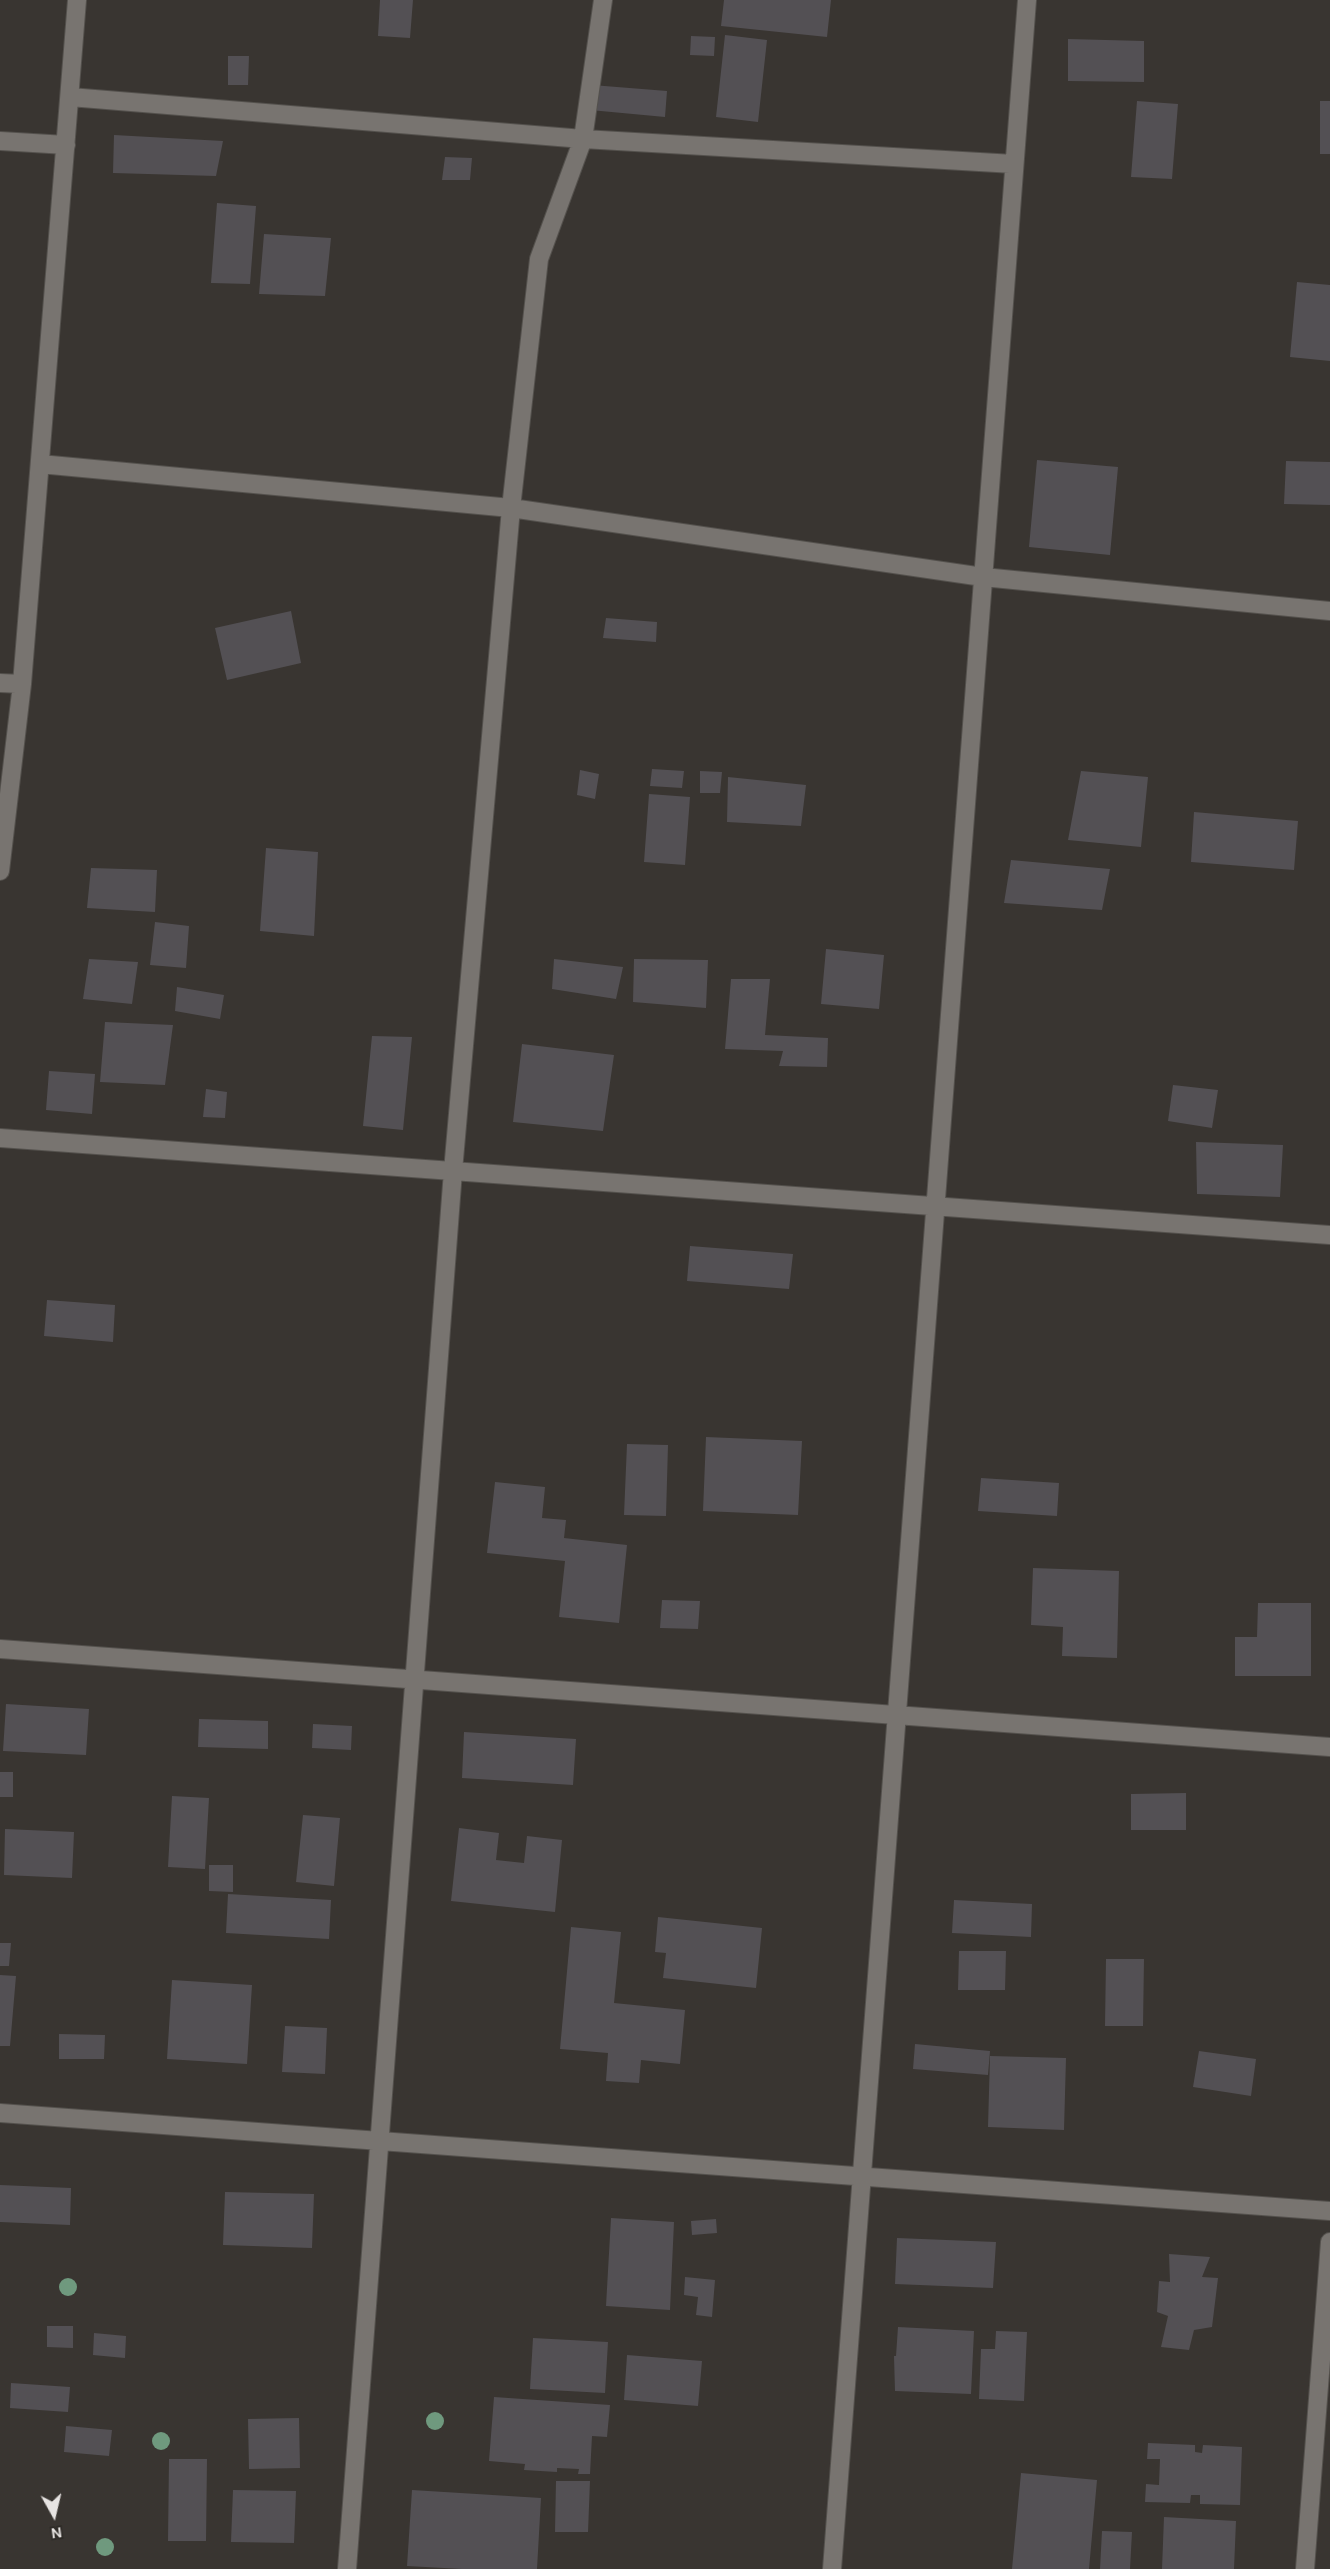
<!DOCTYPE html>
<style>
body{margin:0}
#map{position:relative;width:1330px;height:2569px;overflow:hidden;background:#393531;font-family:Karla,sans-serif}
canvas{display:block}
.north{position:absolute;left:24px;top:2485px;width:60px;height:60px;-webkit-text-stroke:4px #2e2b27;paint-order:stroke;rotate:172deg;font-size:16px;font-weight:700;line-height:24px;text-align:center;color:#e7e4e2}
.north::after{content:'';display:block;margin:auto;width:21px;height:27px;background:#e7e4e2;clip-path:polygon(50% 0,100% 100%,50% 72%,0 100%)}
</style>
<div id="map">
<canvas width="1330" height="2569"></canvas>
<div class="north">N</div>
</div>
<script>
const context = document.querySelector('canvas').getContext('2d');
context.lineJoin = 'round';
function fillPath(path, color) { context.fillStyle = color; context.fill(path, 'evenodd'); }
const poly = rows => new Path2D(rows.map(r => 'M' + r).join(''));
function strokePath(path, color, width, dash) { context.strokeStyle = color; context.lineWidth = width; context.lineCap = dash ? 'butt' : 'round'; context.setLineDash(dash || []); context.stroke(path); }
const building = poly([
 [380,0,413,0,410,38,378,36],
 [724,0,831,0,827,37,721,26],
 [725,35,767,40,758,122,716,117],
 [691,36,715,37,714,56,690,55],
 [1068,39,1144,41,1144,82,1068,81],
 [228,56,249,56,248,85,228,85],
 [592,85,667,91,665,117,590,110],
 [1137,101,1178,104,1172,179,1131,177],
 [1320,101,1330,101,1330,154,1320,154],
 [114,135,223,141,216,176,113,173],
 [445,157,472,158,470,180,442,180],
 [217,203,256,206,250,284,211,283],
 [264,234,331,238,325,296,259,294],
 [1297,282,1330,285,1330,361,1290,357],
 [1037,460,1118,467,1110,555,1029,547],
 [1286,461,1330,462,1330,505,1284,504],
 [291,611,301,663,227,680,215,628],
 [606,618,657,622,656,642,603,638],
 [652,769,684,771,682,788,650,786],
 [580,770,599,774,595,799,577,795],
 [700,771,722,772,720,793,700,793],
 [1081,771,1148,777,1141,847,1068,840],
 [728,777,806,785,801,826,727,822],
 [649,794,690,797,685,865,644,862],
 [1194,812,1298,821,1294,870,1191,862],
 [266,848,318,852,314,936,260,931],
 [1011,860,1110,869,1102,910,1004,903],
 [91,868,157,870,155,912,87,908],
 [155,922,189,926,186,968,150,965],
 [826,949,884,955,879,1009,821,1004],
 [89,959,138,962,132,1004,83,999],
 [554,959,623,967,616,999,552,989],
 [634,959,708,960,706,1008,633,1002],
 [731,979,770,979,765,1035,828,1038,827,1067,779,1066,783,1051,725,1049],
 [177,987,224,995,220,1019,175,1011],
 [105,1022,173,1025,165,1085,100,1082],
 [372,1036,412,1037,403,1130,363,1126],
 [522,1044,614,1055,603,1131,513,1122],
 [49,1071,95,1074,92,1114,46,1110],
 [1173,1085,1218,1090,1212,1128,1168,1121],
 [206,1089,227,1092,225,1118,203,1117],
 [1196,1142,1283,1145,1280,1197,1197,1194],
 [690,1246,793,1254,789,1289,687,1281],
 [47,1300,115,1305,113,1342,44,1336],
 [706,1437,802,1441,798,1515,703,1511],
 [627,1444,668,1445,666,1516,624,1515],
 [981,1478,1059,1483,1057,1516,978,1511],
 [495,1482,545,1487,542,1518,566,1520,564,1538,627,1545,619,1623,559,1617,565,1561,487,1553],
 [1033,1568,1119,1571,1117,1658,1062,1656,1063,1627,1031,1625],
 [662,1600,700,1601,698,1629,660,1628],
 [1258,1603,1311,1603,1311,1676,1235,1676,1235,1637,1257,1637],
 [6,1704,89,1709,86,1755,3,1751],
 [199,1719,268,1721,268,1749,198,1747],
 [313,1724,352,1726,351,1750,312,1748],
 [464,1732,576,1739,573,1785,462,1778],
 [0,1772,13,1772,13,1797,0,1797],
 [1186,1793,1186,1830,1131,1830,1131,1794],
 [172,1796,209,1798,205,1869,168,1867],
 [303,1815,340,1818,334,1886,296,1882],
 [459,1828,499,1833,496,1860,524,1863,527,1836,562,1840,555,1912,451,1901],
 [5,1829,74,1832,72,1878,4,1875],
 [209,1865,233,1865,233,1892,209,1891],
 [228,1894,331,1900,329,1939,226,1933],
 [954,1900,1032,1904,1031,1937,952,1933],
 [658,1917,762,1928,756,1988,663,1978,666,1953,655,1952],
 [571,1927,621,1932,614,2003,685,2010,680,2064,641,2060,639,2083,606,2081,608,2053,560,2049],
 [0,1943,11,1943,9,1966,0,1966],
 [959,1951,1006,1951,1005,1990,958,1990],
 [1106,1959,1144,1959,1143,2026,1105,2026],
 [0,1975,16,1976,10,2046,0,2046],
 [172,1980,252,1985,247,2064,167,2059],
 [285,2026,327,2028,325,2074,282,2072],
 [59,2034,105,2035,104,2059,59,2059],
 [915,2044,990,2051,988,2075,913,2069],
 [1199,2051,1256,2059,1251,2096,1193,2087],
 [990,2056,1066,2058,1064,2130,988,2127],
 [0,2185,71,2188,70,2225,0,2222],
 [225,2192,314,2194,312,2248,223,2245],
 [611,2218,674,2222,670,2310,606,2306],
 [716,2219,717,2233,692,2235,691,2221],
 [897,2238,996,2242,993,2288,895,2284],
 [1169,2254,1210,2257,1202,2277,1218,2278,1212,2327,1194,2330,1189,2350,1161,2347,1168,2316,1157,2312,1159,2281,1170,2282],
 [685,2277,715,2280,712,2317,696,2315,698,2297,684,2295],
 [47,2326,73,2326,73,2348,47,2347],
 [898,2327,974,2331,971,2394,895,2391,894,2356,896,2356],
 [996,2331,1027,2332,1024,2401,979,2399,981,2349,995,2349],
 [94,2333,126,2336,125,2358,93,2355],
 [533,2338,608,2342,605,2393,530,2389],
 [627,2355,702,2361,698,2406,624,2400],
 [11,2383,70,2387,68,2412,10,2408],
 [494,2397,610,2405,607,2437,592,2436,590,2474,578,2474,579,2469,557,2468,557,2472,524,2470,525,2464,489,2461],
 [299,2418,300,2468,249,2469,248,2419],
 [66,2426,112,2430,109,2456,64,2452],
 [1148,2443,1195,2445,1195,2452,1202,2453,1203,2445,1242,2447,1240,2505,1200,2504,1200,2495,1191,2495,1190,2503,1145,2502,1146,2484,1159,2485,1160,2459,1147,2459],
 [169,2459,207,2459,206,2541,168,2541],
 [1021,2473,1097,2480,1089,2569,1012,2569],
 [556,2481,590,2481,588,2532,555,2532],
 [233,2490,296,2491,294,2543,231,2542],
 [412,2490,541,2498,537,2569,462,2569,407,2566],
 [1164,2517,1236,2521,1234,2569,1162,2569],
 [1102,2531,1132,2532,1130,2569,1100,2569]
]);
const minor = poly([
 [70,97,583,139,1014,164],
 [0,141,66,145],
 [40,464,511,508,983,577,1330,611],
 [0,683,22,684],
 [0,871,22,684,77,0],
 [0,1138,1330,1235],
 [0,1649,1330,1747],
 [0,2113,1330,2211],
 [347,2569,453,1171,511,508,539,259,583,139,603,0],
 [832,2569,1027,0],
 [1305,2569,1330,2242]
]);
const trees = [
 [68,2287],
 [435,2421],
 [161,2441],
 [105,2547]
];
fillPath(building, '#535054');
strokePath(minor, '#54514d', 20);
strokePath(minor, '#787470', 18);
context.fillStyle = '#6f997e';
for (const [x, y] of trees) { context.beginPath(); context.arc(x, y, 9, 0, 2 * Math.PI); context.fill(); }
</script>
